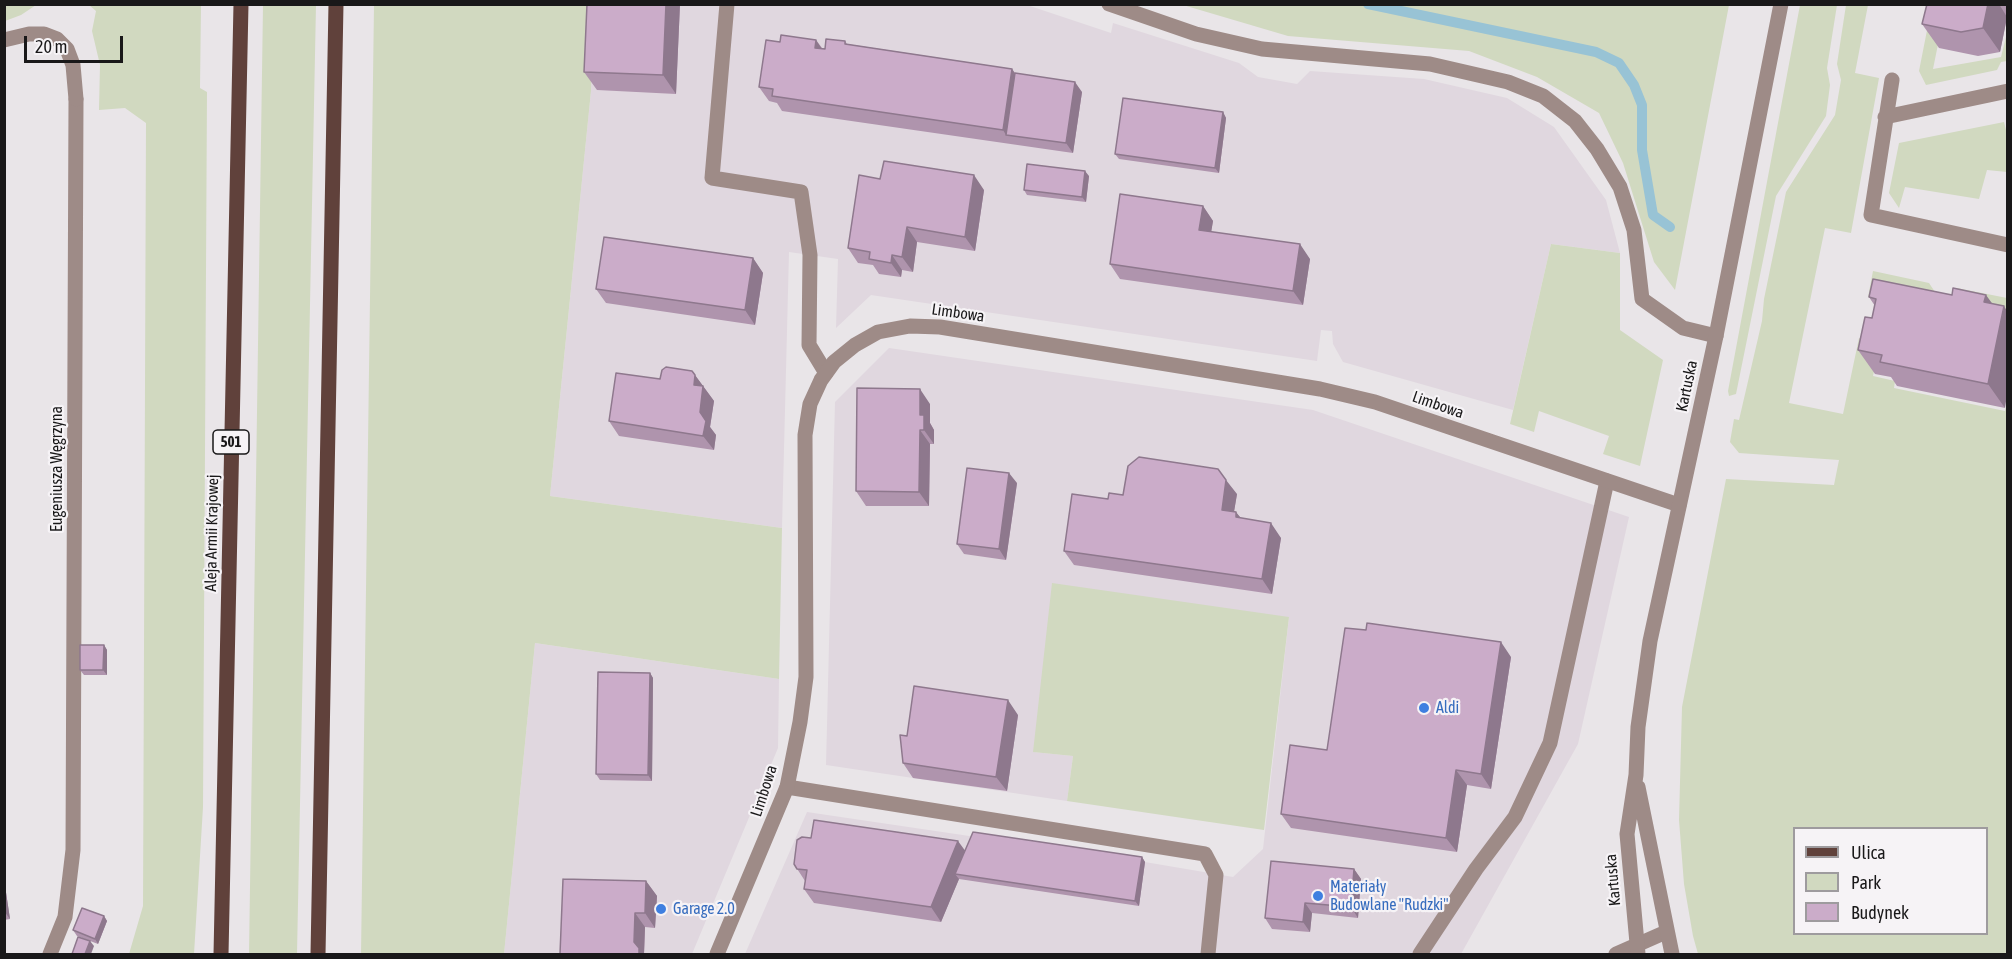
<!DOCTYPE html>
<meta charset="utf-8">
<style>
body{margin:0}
#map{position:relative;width:2012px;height:959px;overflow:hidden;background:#e9e5e8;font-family:"Asap Condensed",sans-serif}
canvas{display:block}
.frame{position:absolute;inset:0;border:6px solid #191819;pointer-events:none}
.legend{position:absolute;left:1793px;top:827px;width:195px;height:108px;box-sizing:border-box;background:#f6f3f6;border:2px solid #9e9b9e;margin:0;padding:8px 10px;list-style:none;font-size:18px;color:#191819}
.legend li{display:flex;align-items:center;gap:12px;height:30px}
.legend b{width:30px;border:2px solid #9e9b9e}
.scale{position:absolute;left:24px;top:36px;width:99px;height:27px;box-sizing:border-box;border:3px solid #191819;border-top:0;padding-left:8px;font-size:18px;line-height:21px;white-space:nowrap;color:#191819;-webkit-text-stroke:4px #f6f3f6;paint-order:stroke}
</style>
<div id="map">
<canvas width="2012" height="959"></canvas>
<div class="frame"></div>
<ul class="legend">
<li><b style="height:8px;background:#60413b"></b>Ulica</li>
<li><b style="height:16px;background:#d1d9c0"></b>Park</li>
<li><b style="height:16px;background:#cbacc9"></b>Budynek</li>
</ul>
<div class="scale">20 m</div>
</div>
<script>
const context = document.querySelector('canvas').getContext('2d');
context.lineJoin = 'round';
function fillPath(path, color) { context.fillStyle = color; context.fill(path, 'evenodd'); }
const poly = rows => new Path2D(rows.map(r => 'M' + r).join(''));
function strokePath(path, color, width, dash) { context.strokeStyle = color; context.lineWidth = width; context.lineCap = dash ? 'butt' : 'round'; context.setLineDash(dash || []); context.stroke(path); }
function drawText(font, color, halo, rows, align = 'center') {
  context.font = font + ' "Asap Condensed",sans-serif'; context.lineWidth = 4.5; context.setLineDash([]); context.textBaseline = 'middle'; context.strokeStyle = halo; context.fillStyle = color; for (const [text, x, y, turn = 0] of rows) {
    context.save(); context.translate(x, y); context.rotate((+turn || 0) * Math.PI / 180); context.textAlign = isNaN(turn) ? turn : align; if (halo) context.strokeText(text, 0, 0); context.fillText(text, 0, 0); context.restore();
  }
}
const built = poly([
 [594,5,1027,5,1111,33,1113,23,1239,63,1258,77,1297,84,1310,71,1424,79,1507,98,1554,127,1606,200,1620,253,1551,244,1513,410,1343,362,1333,344,1332,331,1321,330,1317,361,871,295,836,328,838,259,789,252,782,528,550,496,591,91],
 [889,348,1313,410,1629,517,1578,744,1461,954,745,954,807,812,1145,862,1233,877,1263,849,1289,617,1034,752,1073,756,1067,801,826,765,835,402],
 [535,643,779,679,778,748,692,954,504,954]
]);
const green = poly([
 [5,4,36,4,36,5,21,15,5,21],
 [89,5,201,5,200,88,207,92,203,807,194,954,129,954,143,906,146,123,125,108,99,110,100,65,92,31,96,11],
 [263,5,316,5,297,954,249,954],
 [374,5,594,5,591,91,550,496,782,528,779,679,535,643,504,954,361,954],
 [1183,5,1729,5,1675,290,1654,262,1623,163,1599,113,1537,77,1469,51,1288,36],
 [1800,5,1837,5,1827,68,1830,85,1826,116,1776,196,1736,394,1729,396,1728,391],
 [1846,5,1868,5,1855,73,1879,78,1851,233,1825,228,1789,403,1843,414,1859,338,1880,343,1873,376,1895,381,1894,388,2005,411,2007,402,2007,954,1698,954,1693,936,1684,884,1679,820,1682,707,1726,479,1834,485,1839,460,1739,453,1730,442,1734,419,1739,420,1762,321,1764,299,1786,192,1835,115,1841,80,1837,64],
 [1794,828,1986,828,1986,934,1794,934],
 [1932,5,1946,5,1933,69,2001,57,2007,33,2007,61,2001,62,1997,70,1926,85,1919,71],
 [2004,122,2007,134,2007,172,1987,170,1979,199,1905,187,1899,208,1889,193,1899,143],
 [1551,244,1620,253,1620,330,1663,360,1640,466,1603,454,1609,436,1539,411,1534,432,1510,424],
 [1873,271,1929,283,1935,292,1930,309,1868,297],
 [1957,288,2007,298,2007,324,1949,312],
 [1052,583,1289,617,1264,830,1067,801,1073,756,1033,752]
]);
const stream = poly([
 [1368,4,1596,52,1619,63,1634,85,1642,105,1642,150,1653,215,1670,227]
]);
const service = poly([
 [727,4,712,178,801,192,810,255,809,345,826,373],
 [1109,4,1196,34,1262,49,1430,64,1508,82,1543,96,1575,121,1597,149,1620,187,1634,230,1642,299,1683,328,1716,336],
 [1892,80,1871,215,2008,245],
 [1885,117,2008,91],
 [787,787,1205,854,1216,875,1208,954],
 [50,954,65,917,73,850,76,99],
 [1420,954,1476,869,1515,817,1550,743,1607,481]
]);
const minor = poly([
 [4,40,29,34,44,34,57,39,67,49,73,65,76,99],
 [717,954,787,787,800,722,806,677,805,435,810,404,821,380,834,362,855,345,878,332,910,326,940,327,1320,389,1375,402,1679,505],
 [1616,954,1666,932]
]);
const tertiary = poly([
 [1638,787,1672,954],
 [1638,954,1627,834,1636,775,1638,727,1650,641,1716,336,1781,4]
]);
const primary = poly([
 [221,954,241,4],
 [318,954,336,4]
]);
const wall = poly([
 [680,4,676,94,597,90,584,72],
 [1927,4,2007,4,2007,18,2000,52,1978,56,1939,48,1922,24],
 [816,40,822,48,825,49,845,41,847,44,1012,69,1015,73,1082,92,1073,153,782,111,777,103,769,101,759,87,780,42],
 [1223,112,1226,118,1219,173,1119,159,1115,154],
 [1089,176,1086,202,1027,195,1024,190],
 [880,179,984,190,975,251,917,242,913,272,902,270,901,277,879,274,873,265,858,263,848,248],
 [1203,206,1213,221,1211,232,1310,259,1303,305,1120,279,1110,264],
 [753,258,763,273,755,325,606,303,596,289],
 [1952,295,2005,408,1897,386,1891,377,1875,374,1858,350,1872,318,1875,306,1869,297],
 [692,371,714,401,710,427,716,435,714,450,619,436,609,421,660,379],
 [930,404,930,423,934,430,934,444,930,444,929,506,866,506,856,491],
 [1017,483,1006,560,964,554,957,544],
 [1237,494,1234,511,1241,518,1281,538,1272,594,1074,565,1064,551,1123,495],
 [104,645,107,650,107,675,84,675,80,670],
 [1511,657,1491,789,1467,785,1457,852,1291,828,1281,814,1327,750],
 [650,673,653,678,652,781,600,780,596,774],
 [1018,715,1007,791,913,778,903,763,907,736],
 [811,838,965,850,1142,857,1145,862,1139,906,959,879,941,922,814,903,804,889,805,881,794,864],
 [1354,869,1361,879,1358,918,1312,913,1310,932,1272,929,1265,918],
 [4,879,10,919,4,920],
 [646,881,657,896,655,928,645,927,644,954,560,954],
 [104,916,107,921,98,944,77,936,73,930]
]);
const shadedWall = poly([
 [666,4,680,4,676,94,663,75],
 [1988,4,1999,4,2007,17,2000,52,1983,28],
 [816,40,826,55,815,48],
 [1012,69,1022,84,1006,135,1003,130],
 [1075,82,1082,92,1073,153,1066,143],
 [1223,112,1226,118,1219,173,1215,168],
 [1085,171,1089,176,1086,202,1082,197],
 [974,175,984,190,975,251,965,237],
 [1203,206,1213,221,1209,245,1199,230],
 [907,227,917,242,913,272,902,257],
 [1300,244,1310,259,1303,305,1293,291],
 [892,255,902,270,901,277,891,263],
 [753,258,763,273,755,325,745,310],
 [1986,295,2002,317,2004,306,2007,311,2007,395,2005,408,1988,384,1984,302],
 [692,371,714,401,710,427,716,435,714,450,703,436,694,385],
 [920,389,930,404,930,423,934,430,934,444,924,430,920,415],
 [920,430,930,444,929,506,919,492],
 [1009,473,1017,483,1006,560,999,549],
 [1226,480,1237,494,1232,524,1222,510],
 [1236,512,1247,526,1236,517],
 [1271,523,1281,538,1272,594,1262,579],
 [1501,642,1511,657,1491,789,1481,774],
 [104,645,107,650,107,675,103,670],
 [650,673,653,678,652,781,648,775],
 [1008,700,1018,715,1007,791,996,777],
 [1456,770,1467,785,1457,852,1446,838],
 [958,841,969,856,955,874,959,879,941,922,931,907],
 [1142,857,1145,862,1139,906,1135,901],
 [1354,869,1361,879,1358,918,1351,907],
 [4,879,10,919,4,911],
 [646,881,657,896,655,928,645,913],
 [1305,903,1312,913,1310,932,1303,922],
 [635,913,645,927,644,954,639,954,634,942],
 [104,916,107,921,98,944,95,939],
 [90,941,94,946,91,954,85,954]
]);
const building = poly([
 [587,4,666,4,663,75,584,72,587,4],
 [1927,4,1988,4,1983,28,1961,32,1922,24,1927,4],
 [781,35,816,40,815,48,825,49,826,39,845,41,845,44,1012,69,1003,130,772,96,773,89,759,87,766,40,780,42,781,35],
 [1015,73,1075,82,1066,143,1006,135,1015,73],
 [1123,98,1223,112,1215,168,1115,154,1123,98],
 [884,161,974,175,965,237,907,227,902,257,892,255,891,263,869,259,870,252,848,248,859,175,880,179,884,161],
 [1027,164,1085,171,1082,197,1024,190,1027,164],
 [1120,194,1203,206,1199,230,1300,244,1293,291,1110,264,1120,194],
 [604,237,753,258,745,310,596,289,604,237],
 [1873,279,1952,295,1953,288,1986,295,1984,302,2004,306,1988,384,1880,362,1882,355,1858,350,1865,317,1872,318,1876,299,1869,297,1873,279],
 [666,367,692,371,695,375,694,385,703,386,700,412,706,421,703,436,609,421,616,373,660,379,662,370,666,367],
 [857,388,920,389,920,415,924,415,924,430,920,430,919,492,856,491,857,388],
 [1139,457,1218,469,1226,480,1222,510,1236,512,1236,517,1271,523,1262,579,1064,551,1072,494,1108,499,1109,493,1123,495,1128,466,1139,457],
 [967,468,1009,473,999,549,957,544,967,468],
 [1367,623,1501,642,1481,774,1456,770,1446,838,1281,814,1290,745,1327,750,1345,628,1366,630,1367,623],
 [80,645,104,645,103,670,80,670,80,645],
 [598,672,650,673,648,775,596,774,598,672],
 [914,686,1008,700,996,777,903,763,900,735,907,736,914,686],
 [814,820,958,841,931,907,804,889,807,870,797,869,794,864,797,840,802,837,811,838,814,820],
 [973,832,1142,857,1135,901,955,874,973,832],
 [1271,861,1354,869,1351,907,1305,903,1303,922,1265,918,1271,861],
 [563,879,646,881,645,913,635,913,634,942,639,948,639,954,560,954,563,879],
 [82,908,104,916,95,939,73,930,82,908],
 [78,937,90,941,85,954,72,954,78,937]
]);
const markers = [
 [1424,708,6,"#3f7fe0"],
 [1318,896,6,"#3f7fe0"],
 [661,909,6,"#3f7fe0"]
];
const shields = [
 [231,442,36]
];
const shieldNames = [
 ["501",231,442]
];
const streetNames = [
 ["Limbowa",958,313,8],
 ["Kartuska",1687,386,-78],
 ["Limbowa",1438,405,19],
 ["Eugeniusza Węgrzyna",57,469,-90],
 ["Aleja Armii Krajowej",212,533,-89],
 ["Limbowa",764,791,-72],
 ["Kartuska",1613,880,-95]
];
const shopNames = [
 ["Aldi",1436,708],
 ["Materiały",1330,887],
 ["Budowlane \"Rudzki\"",1330,905],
 ["Garage 2.0",673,909]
];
fillPath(built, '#e0d7df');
fillPath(green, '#d1d9c0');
strokePath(stream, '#98c3d5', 10);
strokePath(service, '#9e8b87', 15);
strokePath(minor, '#9e8b87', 15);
strokePath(tertiary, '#9e8b87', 15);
strokePath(primary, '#60413b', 15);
fillPath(wall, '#af94ad');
fillPath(shadedWall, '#8e788d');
fillPath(building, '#cbacc9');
strokePath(building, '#8e788d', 1.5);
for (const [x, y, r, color] of markers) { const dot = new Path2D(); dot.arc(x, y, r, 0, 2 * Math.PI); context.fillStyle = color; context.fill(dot); strokePath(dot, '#f6f3f6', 2); }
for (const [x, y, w] of shields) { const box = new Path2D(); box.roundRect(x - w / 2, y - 12, w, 24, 4.5); context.fillStyle = '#f6f3f6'; context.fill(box); strokePath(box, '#191819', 1.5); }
drawText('bold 15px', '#191819', null, shieldNames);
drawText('16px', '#191819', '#f6f3f6', streetNames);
drawText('16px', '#366cbe', '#f6f3f6', shopNames, 'left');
</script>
